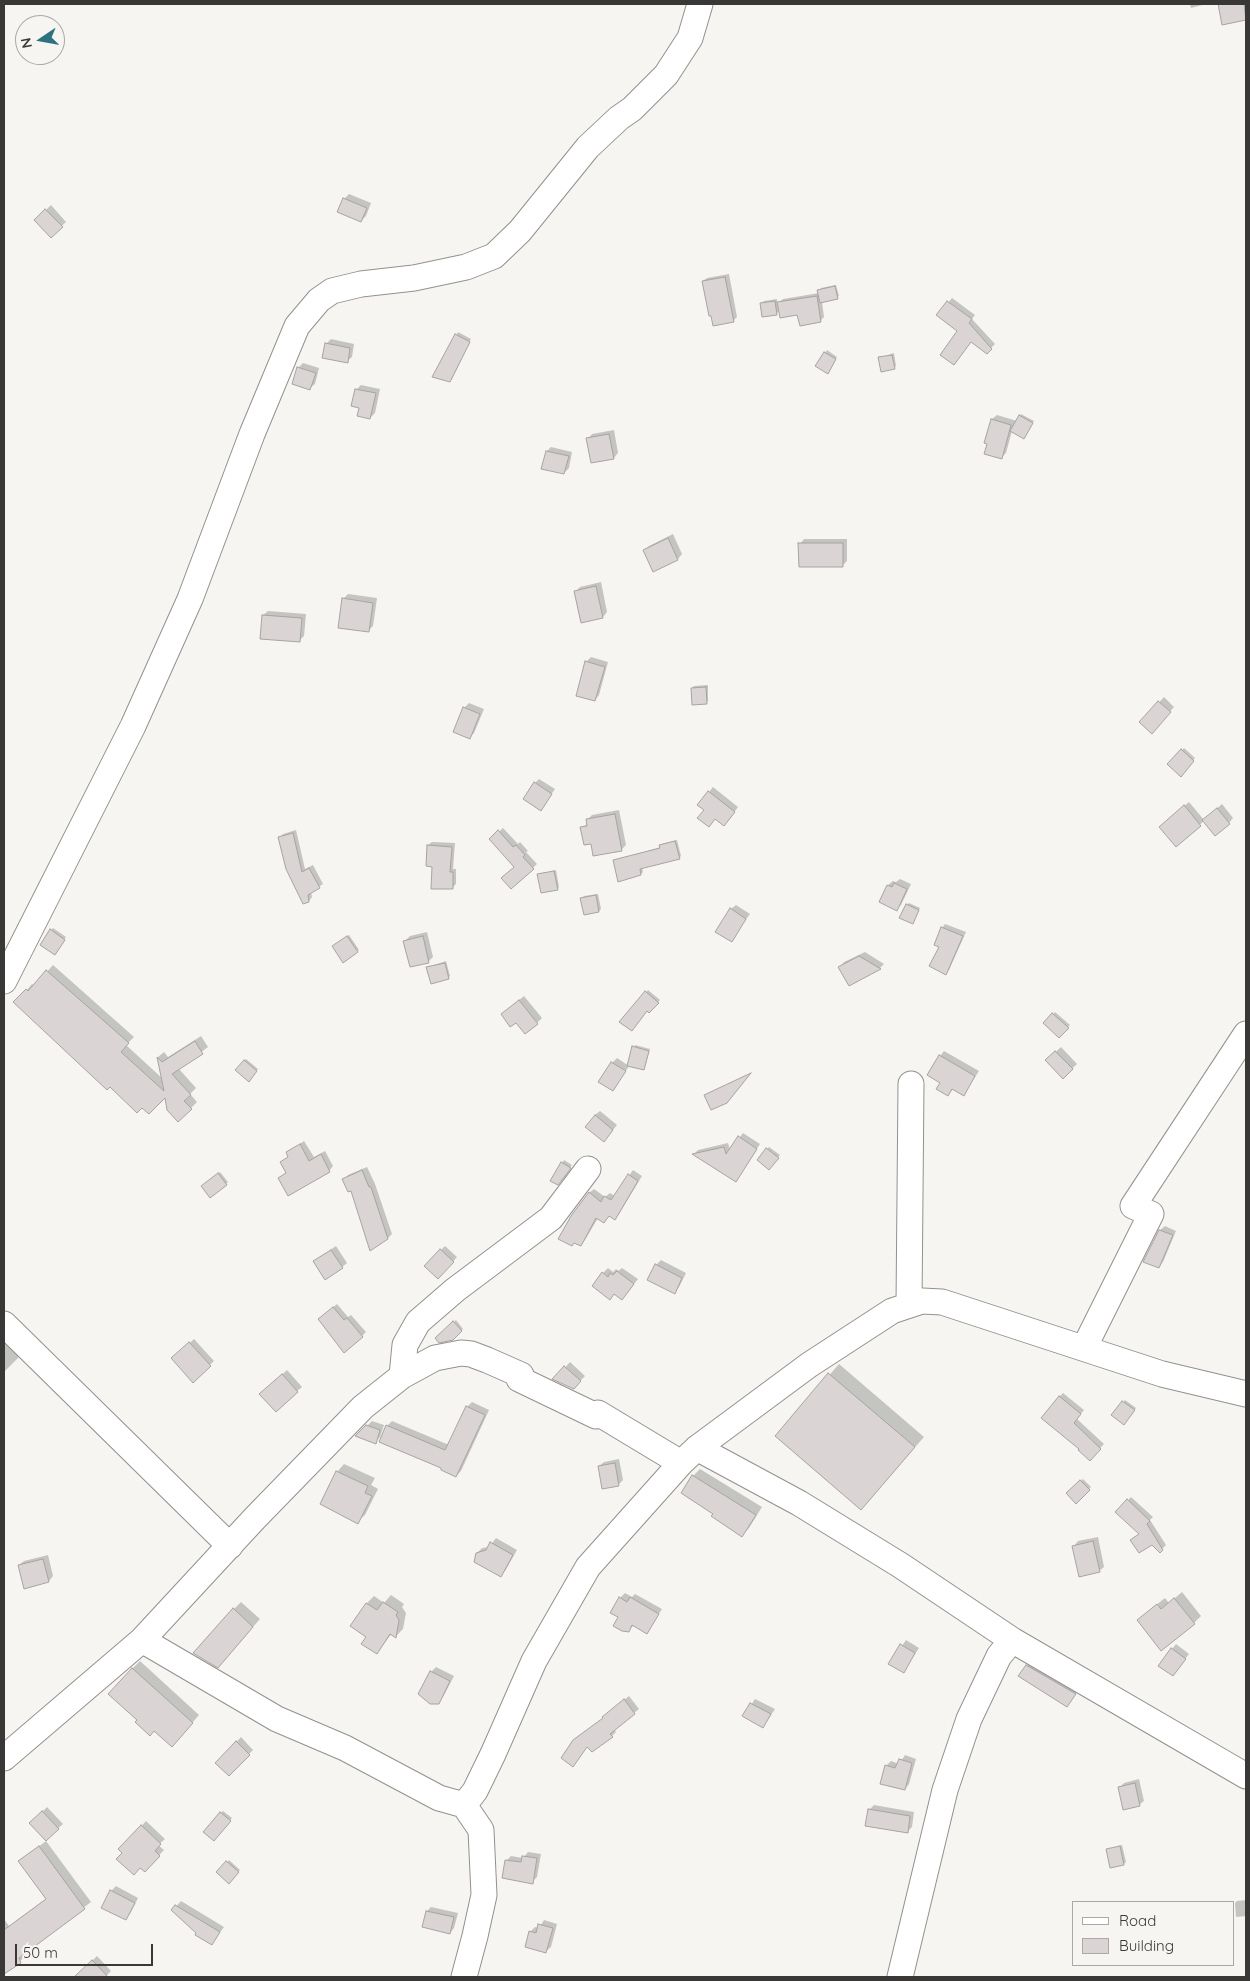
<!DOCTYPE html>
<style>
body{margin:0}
#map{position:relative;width:1250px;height:1981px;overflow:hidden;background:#f6f5f1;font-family:Quicksand,sans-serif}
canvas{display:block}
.frame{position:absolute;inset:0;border:5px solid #393837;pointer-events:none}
.legend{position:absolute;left:1072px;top:1901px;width:162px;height:65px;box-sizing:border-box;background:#f6f5f1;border:1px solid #aaa9a7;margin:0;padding:6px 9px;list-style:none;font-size:15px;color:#393837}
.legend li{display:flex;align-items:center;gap:10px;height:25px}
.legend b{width:25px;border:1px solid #aaa9a7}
.north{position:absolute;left:15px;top:15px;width:50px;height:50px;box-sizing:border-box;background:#f6f5f1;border:1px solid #aaa9a7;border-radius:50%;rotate:258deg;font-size:14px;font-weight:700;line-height:20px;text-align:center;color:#393837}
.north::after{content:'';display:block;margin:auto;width:18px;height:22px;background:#2e7282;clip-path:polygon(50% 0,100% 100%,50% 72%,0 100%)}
.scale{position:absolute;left:15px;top:1944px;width:138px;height:22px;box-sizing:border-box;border:2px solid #393837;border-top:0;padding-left:6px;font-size:15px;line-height:18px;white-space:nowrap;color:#393837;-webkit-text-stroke:4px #f6f5f1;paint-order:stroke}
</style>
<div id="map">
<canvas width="1250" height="1981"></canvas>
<div class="frame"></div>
<ul class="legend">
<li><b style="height:6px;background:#fff"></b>Road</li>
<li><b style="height:14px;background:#dad5d4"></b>Building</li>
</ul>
<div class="north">N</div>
<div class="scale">50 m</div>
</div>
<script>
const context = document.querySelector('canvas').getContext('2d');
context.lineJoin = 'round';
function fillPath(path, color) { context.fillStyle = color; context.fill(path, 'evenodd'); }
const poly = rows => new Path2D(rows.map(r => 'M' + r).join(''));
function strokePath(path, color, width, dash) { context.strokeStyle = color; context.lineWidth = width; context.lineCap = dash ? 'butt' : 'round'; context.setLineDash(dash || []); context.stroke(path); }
const shadow = poly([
 [1190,4,1206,4,1191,8],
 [1219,4,1246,4,1246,19,1223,23],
 [349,194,371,203,366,216,361,221,344,199],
 [51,205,66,222,51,236,36,220],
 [729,274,737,317,733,321,703,281,707,278],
 [836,285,839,296,822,302,824,317,820,321,798,313,780,310,776,314,762,303,764,301,777,299,777,304,783,299,819,293,821,288],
 [952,298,975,315,972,319,995,344,987,352,938,315],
 [458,332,471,339,452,379,450,381,434,376],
 [331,339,354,344,352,357,347,361,326,344],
 [827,350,837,357,830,370,817,365],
 [894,353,896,366,894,368,879,358],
 [303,363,319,368,315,384,310,388,298,368],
 [361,385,380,389,375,413,370,418,360,407,356,390],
 [1021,414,1034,421,1026,435,1012,431,1006,453,1001,458,992,419,997,415,1017,421],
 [614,430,618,453,614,458,588,439,592,434],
 [551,447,572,452,569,468,564,473,547,451],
 [673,534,682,554,678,559,653,570,644,550,649,546],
 [804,539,847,539,847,561,842,566,800,544],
 [601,582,607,612,603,617,575,592,580,587],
 [348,594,377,598,373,626,368,631,343,599],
 [268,611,306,614,304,636,300,640,263,615],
 [591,657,608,662,599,695,595,700,586,662],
 [708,685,708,701,706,703,692,688,694,686],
 [1164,697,1174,707,1156,727,1141,722],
 [469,703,484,709,474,733,470,737,464,708],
 [1184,748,1195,758,1181,775,1169,764],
 [539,779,555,789,541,809,535,783],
 [713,787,738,807,729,820,706,809,709,792],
 [1189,802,1204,820,1222,804,1233,818,1229,823,1204,821,1176,845,1165,822],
 [619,810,626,845,621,850,592,843,582,828,588,823,587,820,592,815],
 [503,828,518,844,520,842,528,851,526,852,537,864,511,888,515,867,491,839],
 [296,830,305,869,313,865,323,884,311,892,312,897,309,901,280,837,283,834],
 [677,840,681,856,679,858,642,867,643,872,641,874,614,861,661,847,662,844],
 [432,842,455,843,453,869,456,869,456,884,452,888,433,865,428,845],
 [556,870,559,887,557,889,539,875],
 [900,879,911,884,901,905,896,909,880,902,888,885,893,881,896,882],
 [598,894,601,909,599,911,582,898,584,896],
 [909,903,920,908,914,921,907,905],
 [736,905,750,914,731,940,731,909],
 [945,924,966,932,949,970,945,974,941,946,942,928],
 [53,928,66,937,57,952,51,930],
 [427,932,433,957,429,961,405,941,410,936],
 [349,935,359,950,357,951,335,944],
 [865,952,884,964,880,968,849,985,840,967,844,962],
 [446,961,450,976,448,978,428,967],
 [53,965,134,1037,126,1045,163,1079,158,1057,164,1052,168,1057,201,1036,208,1047,179,1069,196,1088,190,1094,197,1102,191,1108,166,1095,149,1113,27,990,32,984,34,986],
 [648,990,660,1000,649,1012,647,1010,621,1022],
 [524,996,542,1018,537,1023,507,1010],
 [1055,1012,1070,1025,1059,1036,1044,1023],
 [635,1045,650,1049,645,1067,643,1069,630,1065,613,1089,612,1063,617,1058,629,1066],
 [1061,1047,1077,1064,1063,1077,1047,1060],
 [944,1051,979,1071,964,1094,954,1088,948,1095,942,1082,940,1056],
 [246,1059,258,1069,248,1080,236,1070],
 [600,1111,617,1125,608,1136,595,1115],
 [743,1133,760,1144,736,1180,694,1154,698,1150,728,1143,730,1150],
 [304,1141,314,1157,325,1151,333,1166,329,1171,279,1178,287,1172,282,1163,289,1156,287,1153],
 [769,1147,780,1155,771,1166,767,1149],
 [564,1160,572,1165,560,1182,552,1180],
 [367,1167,375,1184,392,1234,388,1238,344,1180,348,1175],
 [633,1170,642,1176,619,1214,615,1218,610,1215,604,1221,598,1218,585,1240,581,1245,575,1242,589,1193,594,1189,605,1197,610,1193,615,1196],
 [220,1172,228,1182,226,1184,205,1184],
 [1165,1226,1176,1231,1163,1262,1159,1267,1145,1261,1160,1230],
 [336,1246,347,1263,342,1267,320,1257],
 [445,1246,457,1257,443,1273,441,1250],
 [661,1260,686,1273,679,1287,674,1292,656,1265],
 [608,1268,613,1272,616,1269,618,1271,622,1268,638,1279,622,1299,603,1273],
 [337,1304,348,1317,351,1315,366,1332,362,1336,324,1315],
 [456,1320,463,1329,452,1339,436,1338],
 [4,1338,21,1355,4,1372],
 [194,1339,214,1361,193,1381,178,1354],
 [570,1362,585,1376,573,1388,555,1379],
 [839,1364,924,1437,861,1509,776,1436],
 [287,1370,302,1387,297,1391,266,1390],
 [1063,1393,1084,1410,1077,1419,1104,1444,1090,1459,1059,1397],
 [1125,1400,1136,1408,1126,1421,1113,1415],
 [472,1402,489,1410,461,1471,456,1476,443,1468,387,1426,392,1421,449,1445,467,1407],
 [372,1421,384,1425,380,1437,375,1442,357,1436],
 [619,1459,623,1480,618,1485,599,1466,604,1462],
 [344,1464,375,1478,371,1485,378,1489,365,1515,357,1522,337,1472],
 [700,1469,762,1507,749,1528,742,1535,714,1513,693,1476],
 [1083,1479,1091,1487,1076,1502,1068,1493],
 [1131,1497,1153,1517,1150,1520,1166,1545,1160,1551,1117,1512],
 [1098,1537,1104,1567,1099,1571,1074,1546,1078,1541],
 [496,1538,517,1550,505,1571,500,1575,477,1553,482,1548,489,1547],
 [48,1555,53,1576,49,1581,25,1587,19,1565,24,1561],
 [1182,1592,1201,1616,1194,1623,1146,1613,1165,1598,1169,1603],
 [625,1593,632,1597,635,1594,662,1609,647,1632,634,1625,628,1631,619,1617,620,1598],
 [391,1595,404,1604,402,1607,406,1613,403,1629,396,1636,392,1633,377,1653,367,1636,352,1626,367,1603,374,1596,384,1603],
 [241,1602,260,1619,225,1659,234,1609],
 [906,1640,919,1648,904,1671,890,1663],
 [1176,1644,1189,1654,1173,1675,1172,1649],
 [140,1661,199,1715,179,1738,155,1730,139,1720,132,1669],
 [1031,1661,1079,1689,1067,1706,1020,1676],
 [436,1667,454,1676,443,1697,438,1702,431,1672],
 [629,1696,639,1709,614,1729,616,1732,612,1736,592,1751,604,1718,608,1713],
 [755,1699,775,1709,763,1727,744,1716],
 [241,1737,253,1750,229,1774,217,1763],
 [905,1755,916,1759,909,1784,905,1789,886,1766,891,1761,899,1764],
 [1139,1779,1144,1801,1139,1805,1119,1788,1124,1783],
 [874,1805,914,1812,912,1827,907,1832,869,1810],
 [47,1807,63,1824,46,1839,31,1823],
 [223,1811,232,1818,216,1837,221,1813],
 [146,1821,165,1839,158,1845,164,1850,145,1870,120,1849],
 [46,1841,91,1902,25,1952,27,1955,4,1975,4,1919,9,1926,47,1898,20,1861],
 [1122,1845,1126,1862,1124,1864,1107,1850],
 [528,1852,541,1854,537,1877,532,1882,507,1860,511,1856,523,1858],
 [229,1860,240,1870,229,1882,218,1872],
 [116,1886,138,1898,130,1914,125,1919,111,1891],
 [1246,1900,1246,1916,1236,1917,1235,1903,1237,1901],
 [181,1901,224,1927,212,1943,173,1910],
 [431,1907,458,1913,454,1928,450,1933,427,1911],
 [544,1920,557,1924,551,1947,546,1951,527,1946,531,1931,535,1927,539,1928],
 [97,1956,111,1971,105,1977,85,1977,80,1973]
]);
const building = poly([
 [1218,4,1244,4,1246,20,1222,25,1218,4],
 [343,198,367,208,361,222,337,212,343,198],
 [45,209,63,227,51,238,34,220,45,209],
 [725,277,734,322,713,326,711,316,709,316,702,281,725,277],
 [835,286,838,299,820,303,817,290,835,286],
 [817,296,821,322,800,326,797,315,780,318,777,302,817,296],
 [775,301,777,315,762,317,760,303,775,301],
 [947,301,972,319,969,323,992,349,987,354,971,342,954,365,940,355,957,331,936,315,947,301],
 [455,334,470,342,450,382,432,377,455,334],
 [325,343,350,348,348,363,322,358,325,343],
 [824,352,836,359,828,374,815,366,824,352],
 [892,355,895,369,881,372,878,357,892,355],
 [297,367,316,373,310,390,292,384,297,367],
 [355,389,376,393,370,419,357,416,359,408,351,406,355,389],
 [1019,415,1033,423,1024,439,1010,431,1019,415],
 [991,419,1011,425,1002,459,984,454,987,444,984,443,991,419],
 [609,434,614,459,591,463,586,438,609,434],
 [546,451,569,456,564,474,541,469,546,451],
 [668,538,678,560,653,572,643,550,668,538],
 [798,543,843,543,843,567,799,567,798,543],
 [596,586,603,618,581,623,574,591,596,586],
 [342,598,373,603,369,632,338,628,342,598],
 [262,615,302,618,300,642,260,639,262,615],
 [585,661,605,667,595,701,576,696,585,661],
 [706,687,707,704,692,705,691,688,706,687],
 [1158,701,1171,712,1152,734,1139,722,1158,701],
 [463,707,480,714,470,739,453,732,463,707],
 [1181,749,1194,761,1181,777,1167,764,1181,749],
 [534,782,552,794,541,811,523,799,534,782],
 [708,791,735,812,724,826,715,819,709,827,697,818,704,810,697,805,708,791],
 [1184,805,1201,826,1176,847,1159,827,1184,805],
 [1217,808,1230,824,1215,836,1202,820,1217,808],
 [615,814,622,851,593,856,591,844,584,845,580,827,587,826,586,819,615,814],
 [498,830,513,847,516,845,525,855,523,857,534,869,511,889,501,878,514,867,489,839,498,830],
 [293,833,302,872,309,868,320,888,308,895,309,902,303,904,286,869,278,837,293,833],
 [675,841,680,859,640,869,641,875,618,882,613,860,660,848,659,845,675,841],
 [427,845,452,847,450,872,453,872,453,889,431,889,432,867,426,866,427,845],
 [554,871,558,890,541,893,537,874,554,871],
 [894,883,907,889,897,911,879,902,887,885,892,887,894,883],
 [596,895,599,912,584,915,580,898,596,895],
 [906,904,919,910,913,924,899,918,906,904],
 [730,908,746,919,732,942,715,932,730,908],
 [941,927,963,936,946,975,929,966,939,947,934,945,941,927],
 [50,929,65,940,55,955,40,945,50,929],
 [347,936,358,952,343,963,332,946,347,936],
 [423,936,429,963,410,967,403,941,423,936],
 [859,956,881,969,849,986,838,967,859,956],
 [445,963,449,979,431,984,426,967,445,963],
 [46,970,129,1043,121,1052,164,1091,157,1057,162,1062,195,1041,203,1054,172,1074,191,1095,184,1101,192,1109,178,1122,167,1110,165,1098,149,1114,142,1108,137,1113,110,1087,107,1090,13,1002,26,989,28,991,46,970],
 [645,991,659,1003,649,1013,647,1011,632,1031,619,1022,645,991],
 [519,1000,538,1024,525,1034,516,1023,510,1027,501,1014,519,1000],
 [1052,1013,1069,1028,1059,1038,1043,1023,1052,1013],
 [632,1046,649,1051,644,1070,627,1066,632,1046],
 [1055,1051,1073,1069,1063,1079,1045,1060,1055,1051],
 [939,1055,975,1076,964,1096,952,1089,948,1096,936,1089,940,1083,927,1075,939,1055],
 [244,1060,257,1071,249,1082,235,1070,244,1060],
 [611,1062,626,1071,613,1091,598,1082,611,1062],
 [751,1073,727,1103,711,1110,704,1095,751,1073],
 [595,1115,613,1130,604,1142,585,1127,595,1115],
 [738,1136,757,1149,736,1182,692,1154,724,1147,726,1154,738,1136],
 [300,1144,309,1161,321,1154,330,1172,288,1196,278,1178,286,1173,280,1162,288,1157,286,1152,300,1144],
 [766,1148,779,1158,769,1170,757,1160,766,1148],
 [561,1162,571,1168,558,1185,550,1181,561,1162],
 [362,1170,369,1187,371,1187,388,1239,370,1251,351,1191,348,1192,342,1179,362,1170],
 [218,1173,227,1185,210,1198,201,1186,218,1173],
 [628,1174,638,1181,615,1220,609,1216,604,1223,596,1218,581,1246,574,1243,572,1246,558,1239,571,1216,589,1192,601,1202,604,1196,611,1200,628,1174],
 [1159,1230,1173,1235,1159,1268,1143,1262,1159,1230],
 [440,1249,454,1262,438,1279,424,1266,440,1249],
 [331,1250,343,1268,325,1280,313,1261,331,1250],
 [655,1264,682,1278,675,1294,647,1280,655,1264],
 [617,1271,634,1284,622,1300,614,1294,610,1300,592,1286,602,1272,608,1277,610,1273,613,1275,617,1271],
 [333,1307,344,1320,347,1318,363,1337,344,1353,318,1319,333,1307],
 [453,1321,462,1331,453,1340,439,1343,435,1338,453,1321],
 [189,1342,211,1366,193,1383,171,1358,189,1342],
 [564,1366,581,1381,574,1389,552,1379,564,1366],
 [828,1373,915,1447,861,1510,775,1436,828,1373],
 [282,1374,298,1392,276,1412,259,1394,282,1374],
 [1059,1396,1081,1414,1074,1423,1101,1449,1090,1461,1078,1450,1079,1449,1041,1418,1059,1396],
 [1122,1401,1135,1410,1124,1425,1111,1415,1122,1401],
 [466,1406,485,1415,456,1477,441,1470,441,1468,379,1442,386,1425,445,1450,466,1406],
 [366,1425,380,1430,376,1444,355,1436,366,1425],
 [615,1463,619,1486,602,1489,598,1466,615,1463],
 [336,1471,368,1486,365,1493,372,1496,358,1524,320,1504,336,1471],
 [692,1475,756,1515,742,1537,711,1516,713,1514,681,1493,692,1475],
 [1080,1480,1090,1490,1076,1504,1066,1493,1080,1480],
 [1127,1499,1150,1521,1147,1524,1163,1550,1160,1553,1152,1545,1139,1553,1130,1540,1139,1534,1115,1512,1127,1499],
 [1093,1541,1100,1572,1079,1577,1072,1546,1093,1541],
 [490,1542,513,1555,501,1577,474,1562,476,1553,486,1550,490,1542],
 [43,1559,49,1582,24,1589,18,1565,43,1559],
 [619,1597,627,1602,630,1597,659,1614,647,1634,632,1625,629,1632,622,1631,613,1626,618,1617,610,1613,619,1597],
 [1174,1598,1195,1624,1161,1651,1137,1620,1157,1604,1161,1609,1174,1598],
 [383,1602,398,1612,396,1615,399,1620,396,1638,390,1634,377,1654,361,1644,366,1637,350,1626,366,1603,377,1610,383,1602],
 [233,1608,253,1627,218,1668,193,1653,233,1608],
 [900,1644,915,1653,904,1673,888,1664,900,1644],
 [1171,1648,1186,1659,1173,1676,1158,1666,1171,1648],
 [1026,1665,1076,1694,1067,1707,1018,1676,1026,1665],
 [132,1668,193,1723,172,1747,154,1731,150,1736,135,1722,137,1720,108,1694,132,1668],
 [430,1671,450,1681,439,1704,430,1704,418,1694,430,1671],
 [624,1699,635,1714,610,1734,613,1737,592,1752,587,1747,573,1767,561,1758,573,1740,603,1718,602,1717,624,1699],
 [750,1703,771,1714,763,1728,742,1716,750,1703],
 [236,1741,250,1755,229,1776,215,1763,236,1741],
 [899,1759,912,1763,905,1790,880,1784,885,1765,895,1768,899,1759],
 [1135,1783,1140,1806,1123,1810,1118,1787,1135,1783],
 [868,1809,910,1816,908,1833,865,1826,868,1809],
 [42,1811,59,1829,46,1841,29,1823,42,1811],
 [220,1812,231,1821,214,1841,203,1832,220,1812],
 [141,1825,161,1844,155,1851,160,1856,145,1872,140,1868,134,1875,116,1859,122,1853,118,1849,141,1825],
 [39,1846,85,1909,19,1958,21,1963,4,1974,4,1930,46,1899,18,1861,39,1846],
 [1120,1846,1124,1865,1110,1868,1106,1849,1120,1846],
 [522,1856,537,1858,533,1884,502,1878,505,1860,521,1862,522,1856],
 [226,1861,239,1872,229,1884,216,1872,226,1861],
 [110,1890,135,1903,126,1920,101,1908,110,1890],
 [175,1905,220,1932,212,1945,195,1935,196,1933,171,1910,175,1905],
 [426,1911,454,1917,450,1934,422,1927,426,1911],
 [538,1924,553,1928,546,1953,525,1947,529,1931,536,1933,538,1924],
 [92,1960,108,1977,74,1977,92,1960]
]);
const minor = poly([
 [4,981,133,726,190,599,252,434,297,326,319,300,332,291,361,284,414,278,466,267,494,256,520,231,588,147,619,118,632,109,666,75,690,38,700,4],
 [909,1305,911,1084],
 [4,1324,230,1546],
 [1084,1348,1151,1214,1133,1206,1246,1034],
 [402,1376,405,1345,418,1322,455,1290,551,1218,588,1169],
 [697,1448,799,1503,900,1565,1012,1640,999,1656,969,1719,945,1790,900,1977],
 [142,1640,277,1719,345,1748,439,1798,464,1805],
 [1012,1640,1246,1776],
 [4,1758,142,1640,255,1518,363,1407,402,1376,435,1358,461,1353,471,1354,487,1360,521,1375,519,1379,596,1416,598,1413,681,1463,697,1448,809,1365,892,1311,922,1301,942,1302,1162,1374,1246,1394],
 [464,1977,475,1936,484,1895,481,1830,464,1805,475,1791,493,1754,534,1661,588,1567,681,1463]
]);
fillPath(shadow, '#0003');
fillPath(building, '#dad5d4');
strokePath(building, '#a7a3a2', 1);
strokePath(minor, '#93918e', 27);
strokePath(minor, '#fff', 25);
</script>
